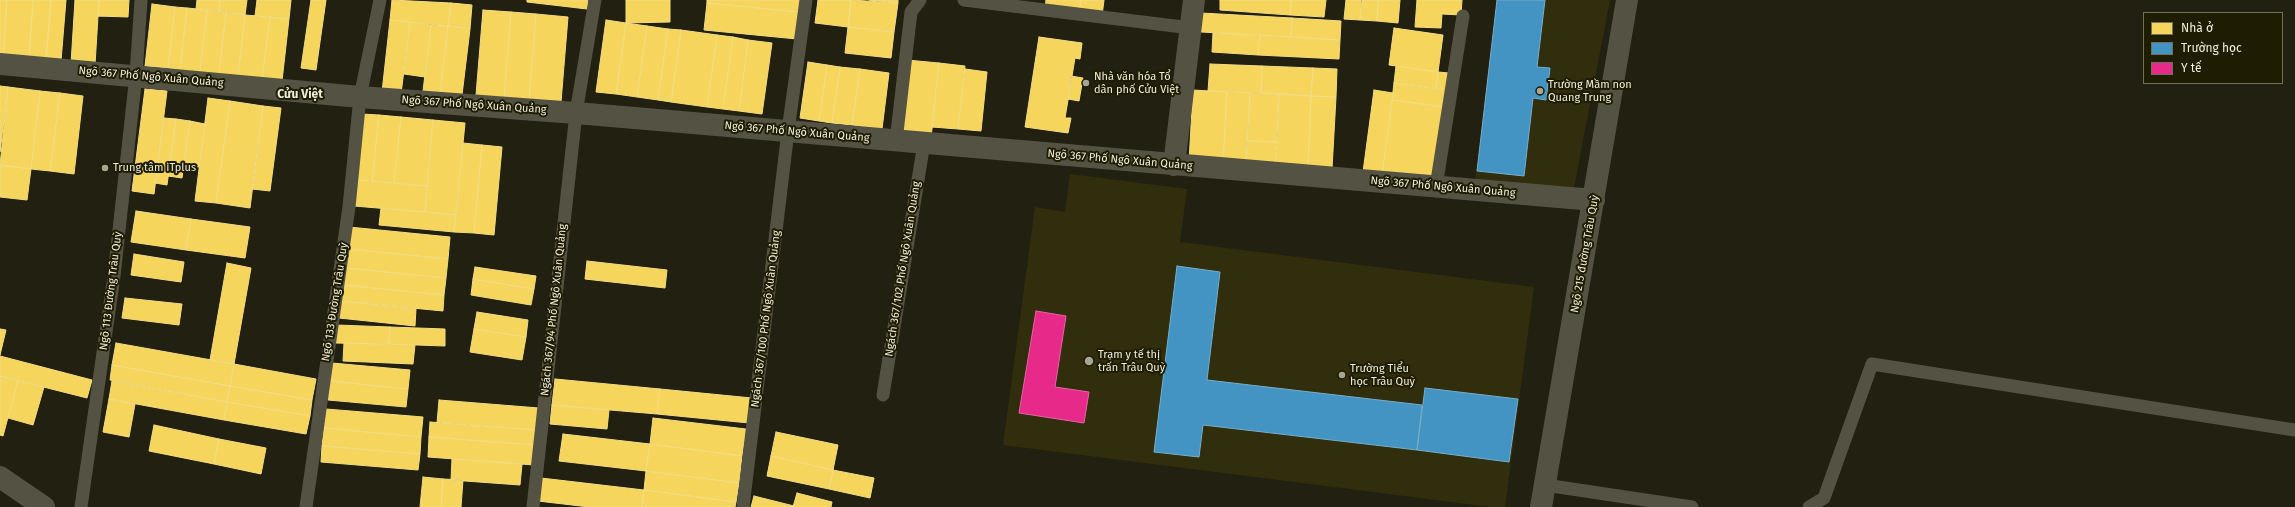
<!DOCTYPE html>
<meta charset="utf-8">
<style>
body{margin:0}
#map{position:relative;width:2295px;height:507px;overflow:hidden;background:#222011;font-family:"Fira Sans",sans-serif}
canvas{display:block}
.legend{position:absolute;left:2143px;top:12px;width:140px;height:72px;box-sizing:border-box;background:#1e1d02;border:1px solid #71715a;margin:0;padding:5px 7px;list-style:none;font-size:12px;color:#eed}
.legend li{display:flex;align-items:center;gap:8px;height:20px}
.legend b{width:20px;border:1px solid #71715a}
</style>
<div id="map">
<canvas width="2295" height="507"></canvas>
<ul class="legend">
<li><b style="height:11px;background:#f6d55c"></b>Nhà ở</li>
<li><b style="height:11px;background:#4393c3"></b>Trường học</li>
<li><b style="height:11px;background:#e7298a"></b>Y tế</li>
</ul>
</div>
<script>
const context = document.querySelector('canvas').getContext('2d');
context.lineJoin = 'round';
function fillPath(path, color) { context.fillStyle = color; context.fill(path, 'evenodd'); }
const poly = rows => new Path2D(rows.map(r => 'M' + r).join(''));
function strokePath(path, color, width, dash) { context.strokeStyle = color; context.lineWidth = width; context.lineCap = dash ? 'butt' : 'round'; context.setLineDash(dash || []); context.stroke(path); }
function drawText(font, color, halo, rows, align = 'center') {
  context.font = font + ' "Fira Sans",sans-serif'; context.lineWidth = 4; context.setLineDash([]); context.textBaseline = 'middle'; context.strokeStyle = halo; context.fillStyle = color; for (const [text, x, y, turn = 0] of rows) {
    context.save(); context.translate(x, y); context.rotate((+turn || 0) * Math.PI / 180); context.textAlign = isNaN(turn) ? turn : align; if (halo) context.strokeText(text, 0, 0); context.fillText(text, 0, 0); context.restore();
  }
}
const built = poly([
 [1497,0,1610,0,1574,188,1475,181],
 [1070,174,1187,189,1180,242,1534,287,1505,507,1491,507,1003,445,1035,207,1065,212]
]);
const homes = poly([
 [0,0,7,0,3,57,0,56,0,0],
 [7,0,33,0,29,59,3,57,7,0],
 [33,0,51,0,46,60,29,59,33,0],
 [51,0,66,0,61,61,46,60,51,0],
 [75,0,99,0,95,65,71,64,75,0],
 [99,0,129,0,128,17,98,16,99,0],
 [197,0,220,0,219,12,196,9,197,0],
 [220,0,247,0,245,15,219,12,220,0],
 [257,0,291,0,289,19,255,16,257,0],
 [311,0,326,0,316,70,301,68,311,0],
 [392,0,451,3,448,26,390,20,392,0],
 [527,0,588,0,587,9,527,2,527,0],
 [626,0,670,0,670,22,626,23,626,0],
 [707,0,801,0,800,12,707,3,707,0],
 [818,0,851,0,848,27,815,23,818,0],
 [851,0,898,3,894,32,848,27,851,0],
 [869,0,898,0,898,3,869,0],
 [1046,0,1081,0,1079,13,1045,8,1046,0],
 [1081,0,1104,0,1102,16,1079,13,1081,0],
 [1220,0,1291,0,1290,15,1220,10,1220,0],
 [1291,0,1326,0,1324,17,1290,15,1291,0],
 [1346,0,1361,0,1360,20,1344,19,1346,0],
 [1362,0,1378,0,1377,21,1360,20,1362,0],
 [1378,0,1400,0,1398,23,1377,21,1378,0],
 [1417,0,1462,0,1461,15,1442,14,1441,28,1415,27,1417,0],
 [451,3,472,5,470,29,448,26,451,3],
 [707,3,800,12,797,39,704,30,707,3],
 [152,4,175,7,168,68,145,66,152,4],
 [175,7,187,8,180,70,168,68,175,7],
 [187,8,207,10,200,72,180,70,187,8],
 [207,10,226,12,219,74,200,72,207,10],
 [483,10,511,12,504,98,476,95,483,10],
 [226,12,245,15,238,76,219,74,226,12],
 [511,12,536,14,529,100,504,98,511,12],
 [1201,13,1292,18,1291,37,1201,32,1201,13],
 [536,14,568,17,561,102,529,100,536,14],
 [245,15,270,17,262,79,238,76,245,15],
 [270,17,289,19,282,81,262,79,270,17],
 [1292,18,1341,21,1340,40,1291,37,1292,18],
 [390,20,410,22,401,94,382,92,390,20],
 [606,20,626,23,616,94,596,92,606,20],
 [410,22,431,25,425,77,404,74,410,22],
 [626,23,647,26,637,97,616,94,626,23],
 [431,25,448,26,440,93,423,91,431,25],
 [448,26,470,29,462,95,440,93,448,26],
 [647,26,668,29,658,100,637,97,647,26],
 [848,27,894,32,891,58,845,53,848,27],
 [1394,28,1443,35,1438,72,1389,65,1394,28],
 [668,29,681,30,671,102,658,100,668,29],
 [681,30,717,35,707,107,671,102,681,30],
 [1213,33,1260,35,1258,55,1212,52,1213,33],
 [717,35,733,37,723,109,707,107,717,35],
 [1260,35,1340,40,1339,59,1258,55,1260,35],
 [733,37,748,40,739,111,723,109,733,37],
 [1039,37,1082,43,1080,59,1075,58,1065,118,1071,118,1068,133,1025,127,1039,37],
 [748,40,772,43,762,114,739,111,748,40],
 [907,60,939,63,931,138,899,135,907,60],
 [808,62,827,65,819,121,800,118,808,62],
 [939,63,965,66,958,129,932,127,939,63],
 [1210,64,1262,66,1261,93,1208,91,1210,64],
 [827,65,840,67,832,123,819,121,827,65],
 [1262,66,1313,68,1311,96,1261,93,1262,66],
 [1396,66,1438,72,1436,89,1394,83,1396,66],
 [840,67,860,69,852,125,832,123,840,67],
 [1313,68,1337,69,1336,97,1311,96,1313,68],
 [860,69,889,73,882,129,852,125,860,69],
 [965,69,987,72,981,131,958,129,965,69],
 [1438,72,1449,73,1447,90,1436,89,1438,72],
 [1071,76,1083,78,1079,101,1068,99,1071,76],
 [1394,83,1447,90,1445,107,1392,100,1394,83],
 [0,86,8,87,0,152,0,86],
 [8,87,40,91,31,169,0,165,8,87],
 [145,89,167,91,154,194,132,191,145,89],
 [1193,90,1227,92,1223,164,1189,162,1193,90],
 [1374,90,1393,93,1382,175,1363,172,1374,90],
 [40,91,60,93,50,171,31,169,40,91],
 [1227,92,1250,93,1246,165,1223,164,1227,92],
 [60,93,83,96,74,174,50,171,60,93],
 [1250,93,1279,94,1277,142,1247,141,1250,93],
 [1279,94,1311,96,1308,168,1275,166,1279,94],
 [1311,96,1336,97,1332,169,1308,168,1311,96],
 [208,98,230,101,216,203,195,201,208,98],
 [1392,100,1445,107,1434,182,1382,175,1392,100],
 [230,101,263,106,250,208,216,203,230,101],
 [263,106,281,108,270,191,252,189,263,106],
 [362,114,379,115,372,181,356,180,362,114],
 [379,115,401,117,394,183,372,181,379,115],
 [401,117,433,120,427,186,394,183,401,117],
 [164,118,176,119,167,185,155,183,164,118],
 [176,119,190,121,182,178,168,176,176,119],
 [433,120,465,123,456,215,425,212,433,120],
 [190,121,205,124,199,167,184,165,190,121],
 [1247,141,1277,142,1275,166,1246,165,1247,141],
 [463,143,482,145,474,233,454,232,463,143],
 [482,145,502,147,494,235,474,233,482,145],
 [0,165,31,169,27,200,0,197,0,165],
 [356,180,427,186,425,212,354,206,356,180],
 [381,208,456,215,454,232,379,225,381,208],
 [136,211,191,219,186,250,131,242,136,211],
 [191,219,250,227,245,258,186,250,191,219],
 [349,227,450,237,448,259,347,249,349,227],
 [347,249,448,259,446,278,345,268,347,249],
 [134,254,184,262,181,282,131,275,134,254],
 [587,261,667,270,665,288,585,279,587,261],
 [227,263,251,268,234,364,210,360,227,263],
 [475,267,536,276,534,289,473,279,475,267],
 [345,268,446,278,444,295,343,285,345,268],
 [473,279,534,289,531,305,471,295,473,279],
 [343,285,444,295,443,311,341,301,343,285],
 [125,298,182,304,179,325,122,318,125,298],
 [341,301,416,309,415,326,339,318,341,301],
 [477,312,528,320,526,337,474,329,477,312],
 [337,325,390,327,389,344,336,343,337,325],
 [390,327,445,329,445,346,389,344,390,327],
 [0,329,6,330,0,355,0,329],
 [474,329,526,337,522,360,470,352,474,329],
 [116,343,234,364,230,386,112,365,116,343],
 [344,343,415,345,413,364,343,361,344,343],
 [0,356,92,380,87,398,0,376,0,356],
 [332,363,410,370,408,389,330,381,332,363],
 [234,364,316,379,312,400,230,386,234,364],
 [112,365,230,386,227,402,110,380,112,365],
 [0,376,18,380,3,436,0,435,0,376],
 [555,379,660,389,657,414,552,405,555,379],
 [18,380,44,387,33,425,8,418,18,380],
 [112,381,227,402,224,420,109,399,112,381],
 [330,381,408,389,406,407,328,400,330,381],
 [230,386,312,400,310,416,227,402,230,386],
 [660,389,752,398,749,423,657,414,660,389],
 [109,399,135,404,129,437,103,432,109,399],
 [439,400,539,408,537,430,437,423,439,400],
 [227,402,310,416,306,434,224,420,227,402],
 [552,405,609,410,607,429,550,424,552,405],
 [326,409,423,417,421,437,324,428,326,409],
 [653,418,746,429,742,456,650,444,653,418],
 [430,422,537,430,536,445,429,437,430,422],
 [154,425,219,439,214,464,149,451,154,425],
 [324,428,421,437,420,454,322,446,324,428],
 [776,432,838,445,833,470,771,456,776,432],
 [563,434,650,444,646,471,559,461,563,434],
 [429,437,536,445,534,465,428,457,429,437],
 [219,439,266,448,261,474,214,464,219,439],
 [650,444,742,456,739,483,646,471,650,444],
 [322,446,420,454,418,470,321,462,322,446],
 [771,456,833,470,829,489,767,476,771,456],
 [452,459,522,464,520,485,451,480,452,459],
 [833,470,874,478,870,498,829,489,833,470],
 [646,471,739,483,736,502,644,490,646,471],
 [423,477,443,479,441,507,420,507,423,477],
 [541,478,644,490,642,507,589,507,538,501,541,478],
 [443,479,463,480,461,507,441,507,443,479],
 [644,490,736,502,735,507,642,507,644,490],
 [797,493,832,502,831,507,793,507,797,493],
 [754,496,794,506,793,507,751,507,754,496]
]);
const schools = poly([
 [1497,0,1545,0,1537,67,1550,68,1546,100,1533,98,1524,176,1477,171,1497,0],
 [1177,266,1220,272,1207,380,1422,405,1417,450,1203,425,1199,457,1154,452,1177,266],
 [1425,388,1518,399,1509,462,1417,450,1425,388]
]);
const health = poly([
 [1036,311,1066,316,1055,387,1089,392,1084,423,1019,413,1036,311]
]);
const service = poly([
 [964,0,1191,28],
 [896,141,911,12,920,0],
 [1436,187,1463,16],
 [883,395,924,143],
 [1545,485,1692,507],
 [81,507,114,276,136,75,141,0],
 [306,507,349,207,360,97,380,0],
 [533,507,576,113,595,0],
 [743,507,788,131,806,0],
 [1809,507,1824,498,1872,364,2295,430]
]);
const minor = poly([
 [0,64,360,97,576,113,1594,200],
 [1174,165,1194,0],
 [1541,507,1627,0]
]);
const tertiary = poly([
 [0,477,44,507]
]);
const markers = [
 [1086,83,4,"#a7a696"],
 [1540,91,4,"#a7a696"],
 [105,168,4,"#a7a696"],
 [1089,361,5,"#a7a696"],
 [1342,375,4,"#a7a696"]
];
const streetNames = [
 ["Ngõ 367 Phố Ngô Xuân Quảng",151,77,5],
 ["Ngõ 367 Phố Ngô Xuân Quảng",474,105,4],
 ["Ngõ 367 Phố Ngô Xuân Quảng",797,132,5],
 ["Ngõ 367 Phố Ngô Xuân Quảng",1120,160,5],
 ["Ngõ 367 Phố Ngô Xuân Quảng",1443,187,5],
 ["Ngõ 215 đường Trâu Quỳ",1585,254,-80],
 ["Ngách 367/102 Phố Ngô Xuân Quảng",903,269,-81],
 ["Ngõ 113 Đường Trâu Quỳ",111,291,-83],
 ["Ngõ 133 Đường Trâu Quỳ",335,302,-81],
 ["Ngách 367/94 Phố Ngô Xuân Quảng",554,310,-84],
 ["Ngách 367/100 Phố Ngô Xuân Quảng",766,319,-83]
];
const poiNames = [
 ["Nhà văn hóa Tổ",1094,77],
 ["dân phố Cửu Việt",1094,90],
 ["Trường Mầm non",1548,85],
 ["Quang Trung",1548,98],
 ["Trung tâm iTplus",113,168],
 ["Trạm y tế thị",1098,355],
 ["trấn Trâu Quỳ",1098,368],
 ["Trường Tiểu",1350,369],
 ["học Trâu Quỳ",1350,382]
];
const neighbourhoodNames = [
 ["Cửu Việt",300,95]
];
fillPath(built, '#302e0c');
fillPath(homes, '#f6d55c');
strokePath(homes, '#f4dc83', 1);
fillPath(schools, '#4393c3');
strokePath(schools, '#76aecb', 1);
fillPath(health, '#e7298a');
strokePath(health, '#e964a3', 1);
strokePath(service, '#545242', 13);
strokePath(minor, '#545242', 22);
strokePath(tertiary, '#545242', 22);
for (const [x, y, r, color] of markers) { const dot = new Path2D(); dot.arc(x, y, r, 0, 2 * Math.PI); context.fillStyle = color; context.fill(dot); strokePath(dot, '#1e1d02', 1.5); }
drawText('11px', '#eed', '#1e1d02', streetNames);
drawText('11px', '#eed', '#1e1d02', poiNames, 'left');
drawText('bold 12px', '#eed', '#1e1d02', neighbourhoodNames);
</script>
